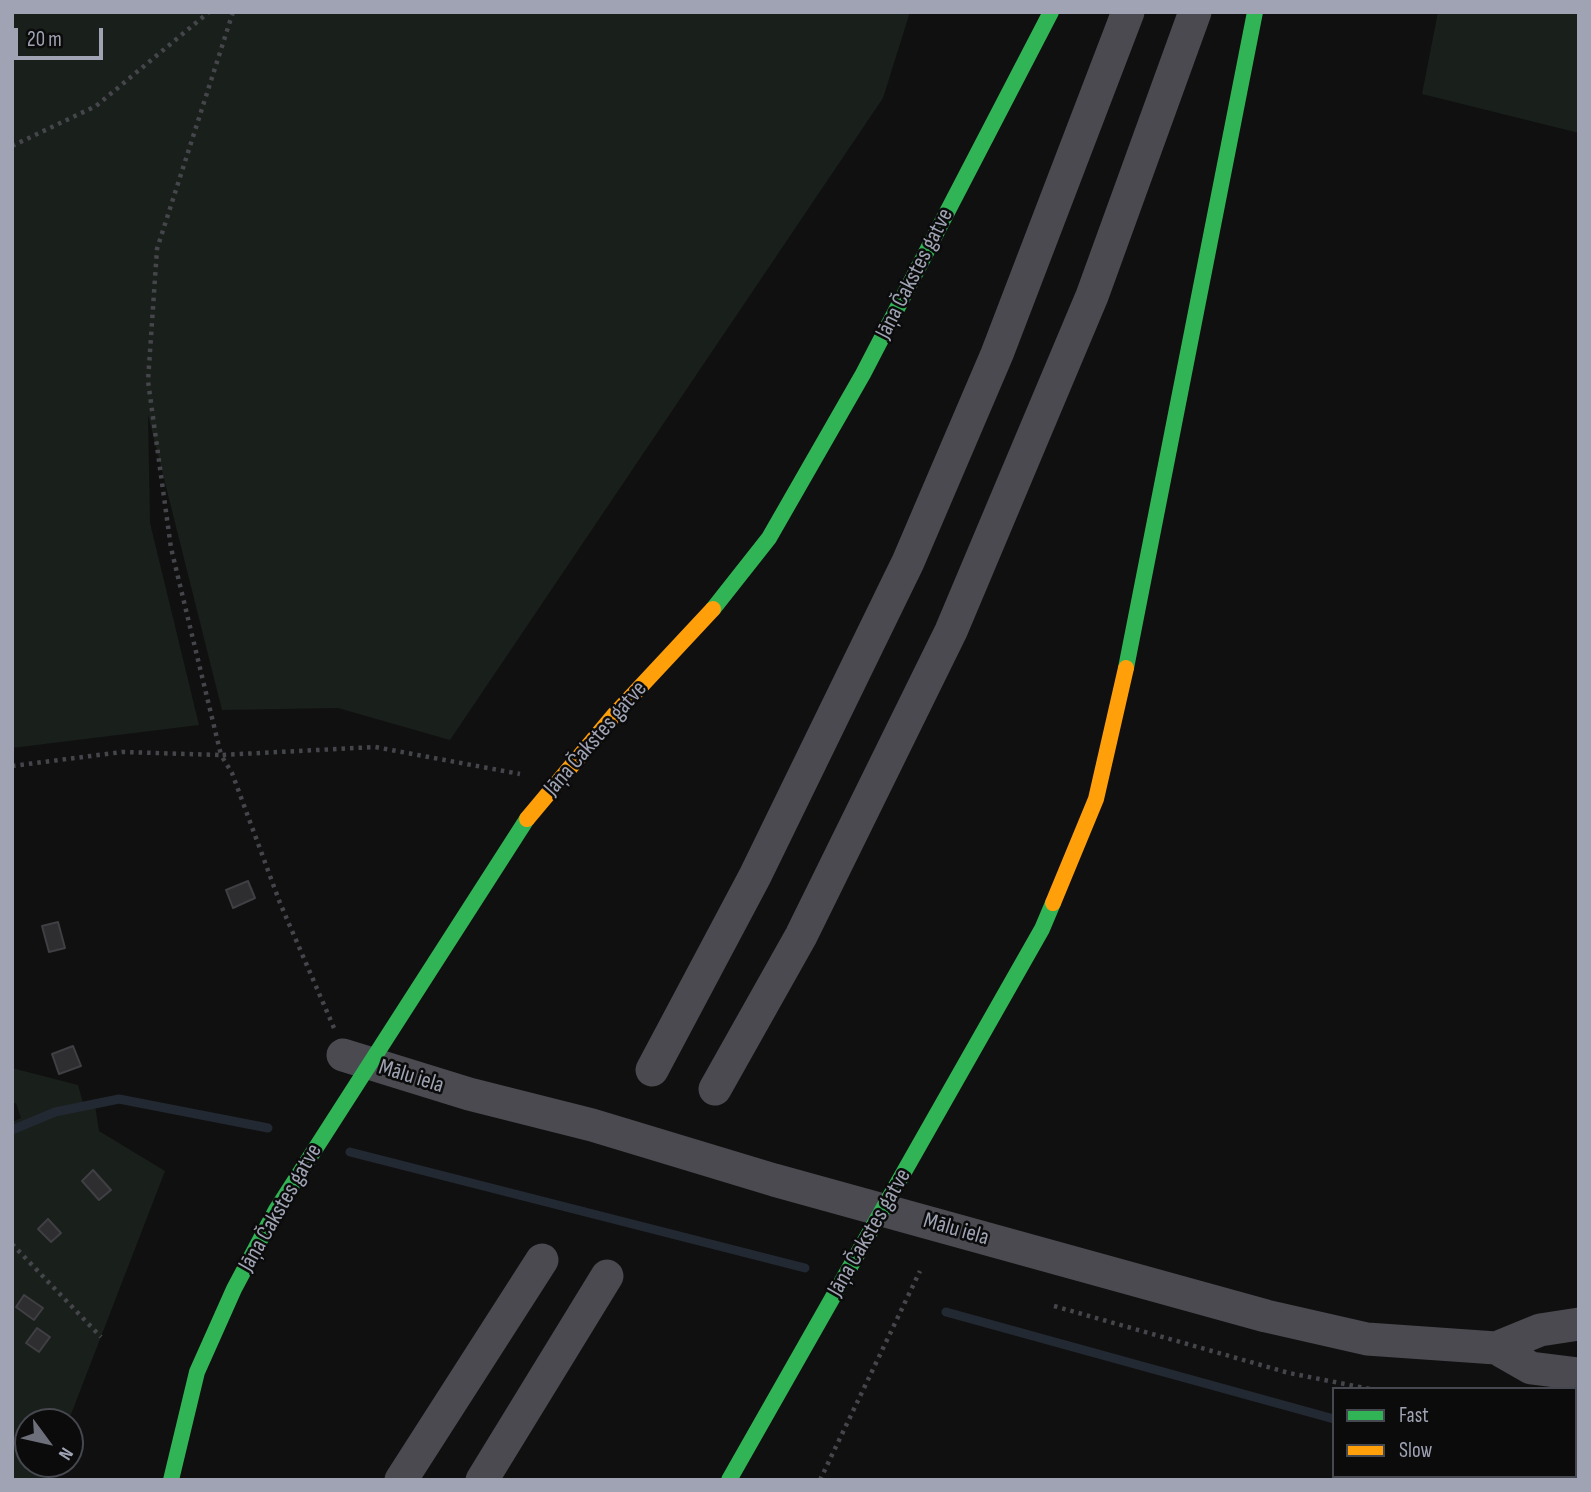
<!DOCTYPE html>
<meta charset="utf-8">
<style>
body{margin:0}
#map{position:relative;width:1591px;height:1492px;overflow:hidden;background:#101010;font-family:"Sofia Sans Condensed",sans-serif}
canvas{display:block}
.frame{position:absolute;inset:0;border:14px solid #9fa3b3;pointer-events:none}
.legend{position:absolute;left:1332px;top:1387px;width:245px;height:91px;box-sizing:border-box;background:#0b0b0c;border:2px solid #46484f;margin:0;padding:9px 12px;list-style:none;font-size:21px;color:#9fa3b3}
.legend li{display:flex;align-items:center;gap:14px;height:35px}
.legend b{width:35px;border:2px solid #46484f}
.north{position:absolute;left:14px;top:1408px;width:70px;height:70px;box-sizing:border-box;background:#0b0b0c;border:2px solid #46484f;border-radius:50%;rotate:123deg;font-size:19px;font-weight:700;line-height:28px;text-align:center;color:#9fa3b3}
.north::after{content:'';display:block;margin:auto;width:24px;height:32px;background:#6d707a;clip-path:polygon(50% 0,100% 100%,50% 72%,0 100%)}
.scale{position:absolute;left:14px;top:28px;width:89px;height:32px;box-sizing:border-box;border:4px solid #9fa3b3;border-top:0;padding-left:9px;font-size:21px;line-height:24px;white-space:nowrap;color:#9fa3b3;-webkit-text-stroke:5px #0b0b0c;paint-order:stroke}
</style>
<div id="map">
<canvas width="1591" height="1492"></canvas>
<div class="frame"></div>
<ul class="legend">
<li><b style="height:9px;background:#30b455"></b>Fast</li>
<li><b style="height:9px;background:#ff9f0a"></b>Slow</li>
</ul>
<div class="north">N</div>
<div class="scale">20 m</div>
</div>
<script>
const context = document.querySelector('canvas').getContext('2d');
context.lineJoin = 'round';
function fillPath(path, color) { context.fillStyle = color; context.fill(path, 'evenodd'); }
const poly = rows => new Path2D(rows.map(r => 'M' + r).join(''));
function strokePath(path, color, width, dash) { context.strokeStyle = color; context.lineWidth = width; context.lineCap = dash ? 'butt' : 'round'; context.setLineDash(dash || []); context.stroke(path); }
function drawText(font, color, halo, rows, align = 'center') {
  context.font = font + ' "Sofia Sans Condensed",sans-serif'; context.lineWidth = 5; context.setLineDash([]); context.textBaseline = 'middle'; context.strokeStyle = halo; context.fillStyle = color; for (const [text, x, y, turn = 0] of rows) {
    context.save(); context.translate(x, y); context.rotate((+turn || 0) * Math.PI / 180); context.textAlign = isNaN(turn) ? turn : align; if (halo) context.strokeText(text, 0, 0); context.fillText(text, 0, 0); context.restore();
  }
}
const green = poly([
 [12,12,910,12,883,98,450,740,338,708,222,710,148,415,150,523,199,725,12,748],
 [1438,12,1579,12,1579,133,1422,94],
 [12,1068,78,1085,83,1103,95,1105,99,1131,165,1171,68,1422,28,1422,28,1464,52,1464,46,1480,12,1480,12,1122,21,1118,16,1103,12,1104]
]);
const stream = poly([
 [12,1130,55,1112,119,1099,268,1128],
 [350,1152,805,1268],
 [946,1312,1334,1419]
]);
const building = poly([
 [248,881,255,898,233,908,226,890,248,881],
 [58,922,65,948,49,952,42,926,58,922],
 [73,1046,81,1066,59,1074,52,1054,73,1046],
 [93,1170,111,1190,99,1200,82,1181,93,1170],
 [48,1219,61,1233,51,1242,38,1229,48,1219],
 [24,1295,43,1308,34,1320,16,1307,24,1295],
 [37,1328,50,1337,39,1352,26,1343,37,1328]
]);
const path = poly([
 [12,146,96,106,209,12],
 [12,766,122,752,221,755,171,548,148,381,157,249,233,12],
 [334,1028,280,903,232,773,221,755,375,747,520,774],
 [12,1244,101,1337],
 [1054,1306,1289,1373,1370,1389],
 [820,1480,920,1271]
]);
const street = poly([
 [343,1055,469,1094,592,1125,774,1180,1266,1316,1367,1339,1496,1348,1531,1368,1579,1374],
 [652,1070,755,876,908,562,997,354,1128,12],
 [715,1089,801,936,951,631,1092,296,1195,12],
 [1496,1348,1540,1330,1579,1324],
 [401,1480,542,1260],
 [482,1480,607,1276]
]);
const fast = poly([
 [713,609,769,538,863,374,1051,12],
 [1126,668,1255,12],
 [171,1480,197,1372,234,1289,276,1210,527,819],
 [729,1480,1042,929,1053,903]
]);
const slow = poly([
 [527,819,615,714,713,609],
 [1053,903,1096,799,1126,668]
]);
const streetNames = [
 ["Jāņa Čakstes gatve",915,274,-63],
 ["Jāņa Čakstes gatve",596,739,-49],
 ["Mālu iela",411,1077,17],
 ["Jāņa Čakstes gatve",281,1208,-60],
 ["Mālu iela",956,1230,16],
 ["Jāņa Čakstes gatve",870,1233,-60]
];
fillPath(green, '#191f1a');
strokePath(stream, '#232932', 9);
fillPath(building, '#2e2e30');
strokePath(building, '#3f3f44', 2);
strokePath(path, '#45464b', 4.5, [3.5, 5]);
strokePath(street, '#4a4a50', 33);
strokePath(fast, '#30b455', 16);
strokePath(slow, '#ff9f0a', 16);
drawText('23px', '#9fa3b3', '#0b0b0c', streetNames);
</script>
